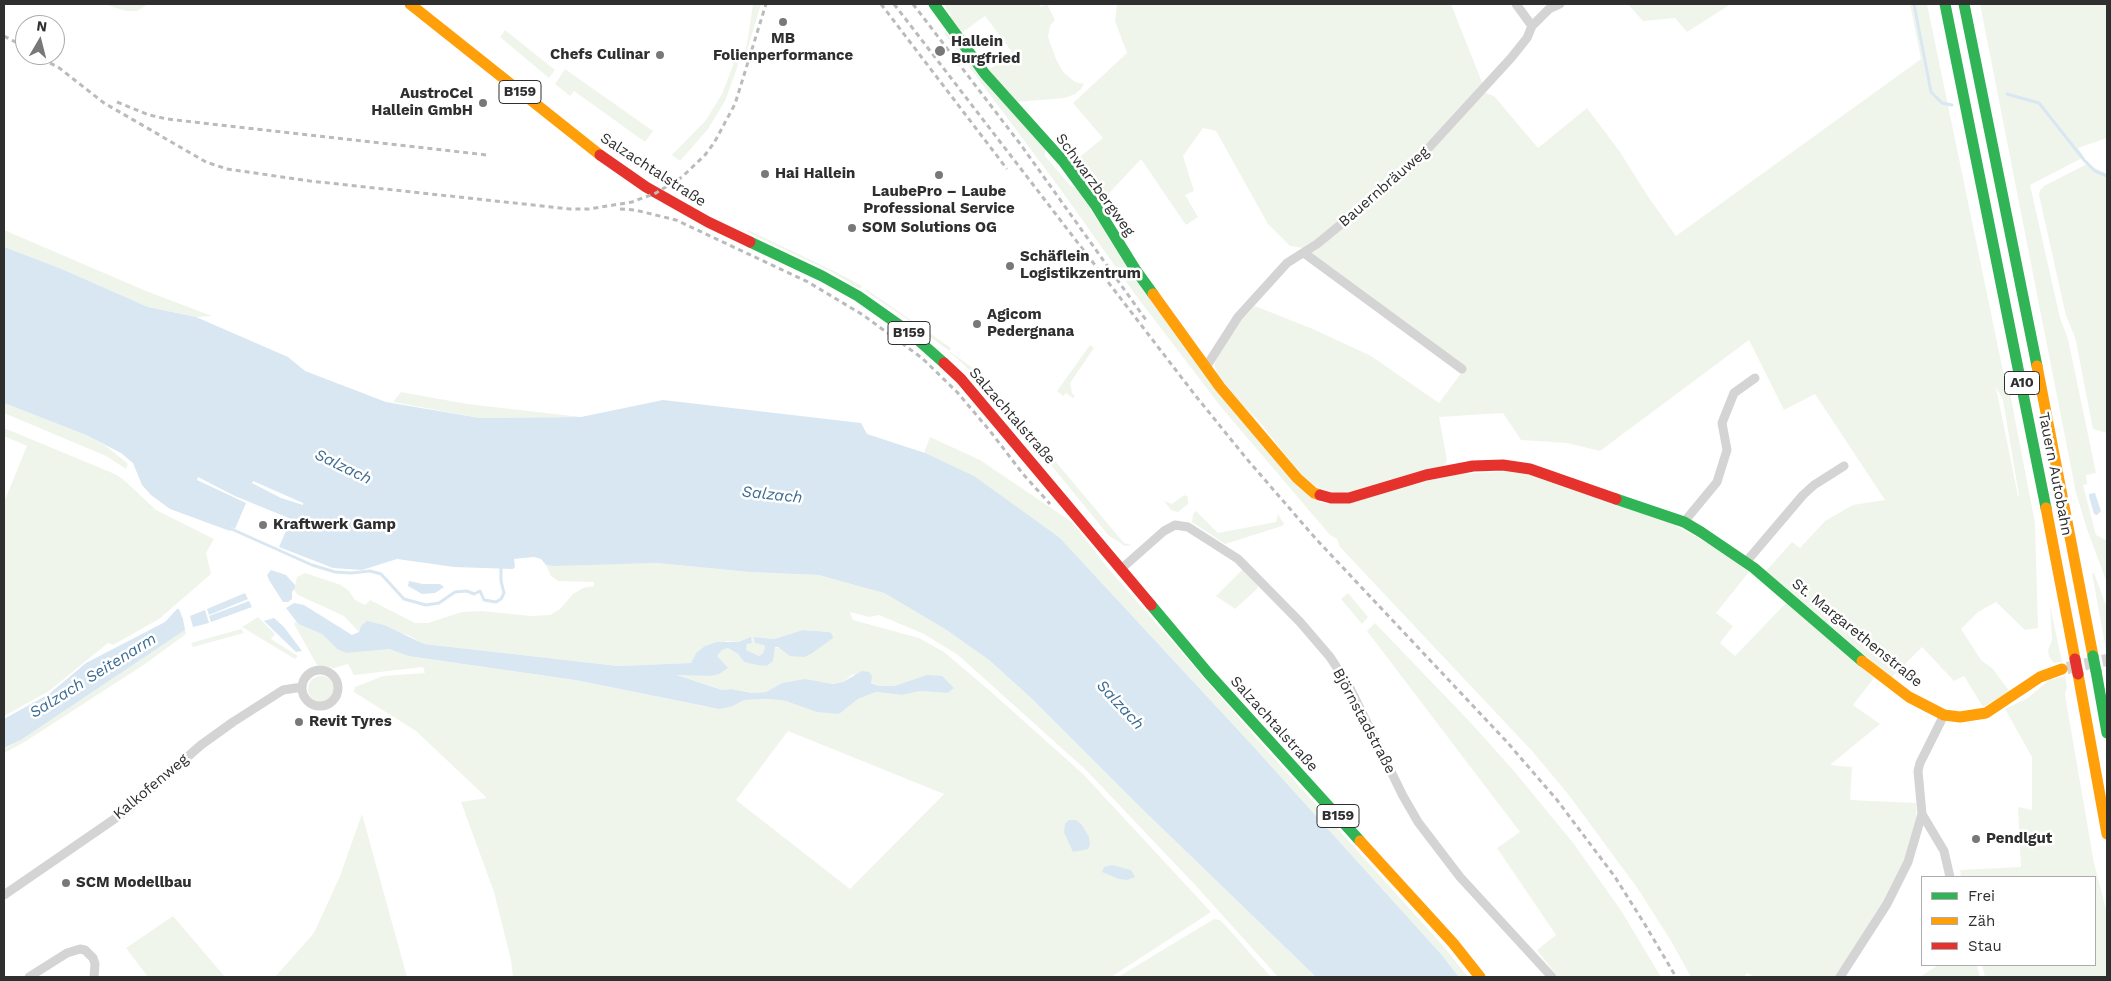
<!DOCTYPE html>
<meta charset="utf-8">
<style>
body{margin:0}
#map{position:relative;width:2111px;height:981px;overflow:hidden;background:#fff;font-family:"Work Sans",sans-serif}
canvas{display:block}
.frame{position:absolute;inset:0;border:5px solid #2f2f2f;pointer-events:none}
.legend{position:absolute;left:1921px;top:876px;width:175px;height:90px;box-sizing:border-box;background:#fff;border:1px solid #acacac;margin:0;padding:6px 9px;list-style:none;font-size:15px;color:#2f2f2f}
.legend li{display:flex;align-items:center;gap:10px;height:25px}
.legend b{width:25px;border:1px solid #acacac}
.north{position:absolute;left:15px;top:15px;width:50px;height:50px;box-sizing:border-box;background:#fff;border:1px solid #acacac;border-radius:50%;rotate:8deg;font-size:14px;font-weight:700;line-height:20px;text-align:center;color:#2f2f2f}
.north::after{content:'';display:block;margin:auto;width:18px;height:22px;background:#787878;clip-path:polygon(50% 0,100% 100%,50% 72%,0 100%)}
</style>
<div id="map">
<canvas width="2111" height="981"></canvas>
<div class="frame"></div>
<ul class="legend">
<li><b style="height:6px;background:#30b455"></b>Frei</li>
<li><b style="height:6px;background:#ff9f0a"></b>Zäh</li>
<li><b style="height:6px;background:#e5322d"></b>Stau</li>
</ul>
<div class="north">N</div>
</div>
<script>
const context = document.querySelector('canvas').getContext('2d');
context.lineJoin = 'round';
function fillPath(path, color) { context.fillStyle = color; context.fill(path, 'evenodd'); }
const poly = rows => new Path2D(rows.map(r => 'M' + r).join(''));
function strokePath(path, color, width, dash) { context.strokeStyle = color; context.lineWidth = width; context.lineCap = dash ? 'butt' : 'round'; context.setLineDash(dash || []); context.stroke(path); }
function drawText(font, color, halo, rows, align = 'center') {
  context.font = font + ' "Work Sans",sans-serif'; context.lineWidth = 5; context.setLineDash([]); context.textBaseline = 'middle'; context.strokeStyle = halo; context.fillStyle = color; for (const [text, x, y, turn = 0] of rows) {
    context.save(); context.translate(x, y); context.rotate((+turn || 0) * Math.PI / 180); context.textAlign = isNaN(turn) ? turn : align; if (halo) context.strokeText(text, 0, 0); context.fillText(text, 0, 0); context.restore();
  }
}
const green = poly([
 [104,4,148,4,137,11,126,11],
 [753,4,761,4,743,64,748,38],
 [943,4,1039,4,1041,7,1047,4,1055,20,1050,26,1048,37,1056,59,1063,72,1075,82,1084,84,1081,89,1075,94,1065,98,1017,102,988,71,1012,52,985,16,960,34,949,17,951,15],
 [1117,4,1451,4,1483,85,1413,161,1312,245,1303,248,1290,246,1268,224,1216,131,1203,128,1183,156,1194,191,1185,195,1198,217,1186,225,1141,159,1100,203,1071,164,1103,138,1073,103,1127,53,1115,21],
 [1628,4,1731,4,1687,32,1675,18,1643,21],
 [1910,4,1927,4,2004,376,2010,393,2035,523,2038,628,2025,630,1996,602,1978,612,1961,629,1981,660,1993,669,2010,692,1983,707,1964,676,1954,681,1922,647,1891,678,1766,571,1792,542,1800,548,1825,521,1853,505,1885,500,1815,394,1784,410,1749,340,1600,451,1567,443,1521,440,1503,413,1439,417,1447,460,1445,465,1357,492,1336,494,1317,487,1301,475,1259,421,1234,397,1217,373,1214,364,1218,355,1239,322,1255,306,1313,329,1371,356,1439,403,1465,368,1311,254,1313,251,1406,174,1479,97,1486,93,1494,96,1538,148,1587,108,1620,152,1647,195,1676,236,1921,59],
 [1996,387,2003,400,2019,496,2018,496],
 [1980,4,2107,4,2107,138,2078,148,2084,157,2030,185,2060,318,2068,339,2096,473,2086,475,2087,484,2083,485,2096,535,2106,540,2107,583,2087,529,2076,493],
 [505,30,555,70,549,78,500,37],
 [946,32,980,77,1045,149,1045,156,1070,185,1077,189,1160,313,1310,497,1319,502,1332,504,1404,485,1461,474,1512,471,1539,477,1665,520,1724,552,1749,572,1716,613,1733,626,1720,643,1735,656,1787,602,1874,678,1853,705,1880,724,1830,765,1852,767,1850,800,1916,803,1917,820,1911,845,1883,906,1836,977,1754,977,1747,973,1744,977,1691,977,1671,941,1638,889,1568,794,1532,751,1340,547,1337,539,1330,535,1221,407,1137,297,1061,190,944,33],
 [735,60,739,60,736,71,725,101,708,129,680,161,672,155,706,120,722,94],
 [565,69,653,131,645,142,574,91,570,96,555,84],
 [2087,164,2107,174,2107,433,2093,429,2075,337,2066,316,2039,195,2040,190,2044,186],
 [4,230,146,291,212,316,196,317,148,307,64,270,22,255,4,247],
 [748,230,836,272,862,286,860,289,830,271,747,232],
 [866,289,951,348,949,351,987,378,991,383,983,383,949,351,907,319,865,291],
 [1090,345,1094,348,1070,383,1072,393,1075,396,1073,398,1066,393,1063,396,1057,391],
 [401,392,467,404,581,417,480,418,393,402],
 [4,403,86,435,106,446,128,464,126,469,106,456,4,413],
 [1018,425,1035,437,1124,543,1132,545,1125,546,1109,536],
 [4,428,115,474,124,480,156,510,214,539,206,553,211,574,159,619,113,645,108,643,49,691,4,716,4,502,27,446,4,436],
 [930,437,980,460,1072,522,1108,568,1257,739,1445,948,1468,977,1459,977,1441,954,1252,745,1060,538,924,453],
 [1184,495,1188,497,1188,504,1178,512,1171,510,1164,501,1172,504],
 [1196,511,1218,533,1276,522,1278,514,1284,524,1282,526,1225,544,1192,522,1193,514],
 [657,563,749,572,819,575,849,582,884,593,945,629,989,660,1030,697,1136,803,1316,977,1278,977,1197,887,1086,770,958,655,924,634,879,615,869,617,850,612,853,620,919,638,944,652,989,690,1083,774,1211,912,1111,977,513,977,511,960,494,892,461,802,487,798,416,731,354,692,355,687,383,676,425,673,423,667,354,675,348,664,334,668,317,665,294,624,296,621,300,625,322,634,337,649,346,653,381,648,389,649,408,656,575,680,708,707,733,706,744,700,769,699,786,701,839,714,858,699,876,692,902,695,920,691,948,693,954,688,928,675,894,686,879,686,853,674,843,682,833,684,822,682,782,683,766,692,752,693,731,689,722,690,675,674,711,676,720,660,717,656,722,650,728,648,738,654,744,662,767,666,773,661,774,647,811,654,832,638,829,632,803,630,774,639,754,637,764,645,765,649,763,653,759,656,746,650,747,644,745,639,738,642,727,641,696,653,691,663,618,666,423,644,410,636,392,630,361,626,359,632,344,616,298,595,294,590,297,577,305,573,341,585,349,591,355,600,365,605,370,600,415,623,428,623,462,612,481,611,531,616,550,615,560,609,573,594,583,588,594,586,594,582,558,581,551,576,546,565],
 [788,731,944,794,850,889,736,800],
 [1243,569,1258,586,1257,589,1235,609,1216,596],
 [2092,573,2094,573,2107,608,2106,650],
 [1348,593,1368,617,1362,624,1341,599],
 [2050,605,2062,662,2054,663,2049,657,2048,650,2052,640],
 [258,617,275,634,271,639,298,656,295,659,242,627],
 [1375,623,1471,723,1514,771,1574,844,1622,912,1661,977,1558,977,1537,950,1556,935,1497,848,1520,832,1367,631],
 [241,629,244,633,193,647,191,643],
 [185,630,186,634,145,664,23,743,4,753,4,749,21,740],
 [2065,676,2067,686,2065,695,2094,863,2107,913,2107,977,1985,977,1982,965,2095,965,2095,877,1961,877,1960,870,2021,867,2018,807,2032,810,2032,757,2005,709,2028,698,2049,680],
 '308 689a13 13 0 1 1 26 0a13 13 0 1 1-26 0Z',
 [362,814,407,977,275,977,314,933,340,876],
 [173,916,225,977,148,977,126,948],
 [1214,919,1220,920,1226,926,1271,977,1118,977],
 [1938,965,1977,965,1980,977,1920,977]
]);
const water = poly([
 [4,247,64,270,148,307,196,317,288,357,305,371,386,402,480,418,581,417,663,400,861,423,867,434,925,453,974,476,1060,538,1252,745,1441,954,1459,977,1316,977,1136,803,1030,697,989,660,945,629,884,593,819,575,749,572,657,563,554,566,546,565,541,559,534,557,514,559,515,567,513,569,454,567,397,559,362,570,333,568,279,547,291,519,235,496,198,477,197,480,246,503,235,529,231,527,230,531,170,509,151,495,142,485,133,463,121,453,86,435,4,403],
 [253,481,303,503,303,505,281,498,252,483],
 [2095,493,2101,511,2097,515,2094,514,2089,496,2089,494],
 [271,570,286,575,295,585,295,588,292,592,292,599,288,602,283,602,269,580,267,575],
 [409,581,423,584,440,584,444,587,435,593,422,594,408,586],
 [245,593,248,599,209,615,207,609],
 [249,601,252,607,211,622,209,616],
 [294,603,304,605,352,635,359,632,361,626,367,621,384,625,424,644,618,666,691,663,696,653,705,646,717,642,738,642,751,637,752,643,747,644,746,650,759,656,763,653,765,648,764,645,755,643,754,637,774,639,803,630,829,632,832,634,833,638,811,654,804,657,790,656,778,647,775,647,773,661,767,666,757,665,744,662,738,654,728,648,722,650,717,656,728,668,719,674,711,676,677,675,722,690,731,689,752,693,766,692,782,683,805,679,833,684,843,682,862,671,869,672,872,676,871,683,879,686,894,686,927,675,942,676,954,688,948,693,920,691,902,695,876,692,858,699,839,714,817,712,786,701,769,699,744,700,733,706,719,709,575,680,408,656,389,649,346,653,337,649,322,634,300,625,296,621,286,608],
 [177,609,179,609,183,619,185,630,21,740,4,748,4,719,49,694,86,663,165,622],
 [205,610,209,623,193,627,190,616],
 [274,618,284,627,302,651,296,652,264,621],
 [1069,820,1076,820,1082,825,1089,837,1090,845,1088,849,1073,852,1064,832,1065,824],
 [1112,865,1131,870,1135,877,1127,880,1119,879,1102,872,1104,867]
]);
const stream = poly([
 [1914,4,1931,92,1942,103,1952,105],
 [2007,94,2039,103,2084,160,2095,171,2107,176],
 [227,527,312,565,335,572,351,573,370,571,381,574,404,599,426,605,439,603,455,592,467,591,474,594,480,591,484,600,496,602,501,599,504,593,501,581,501,566]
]);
const secondaryTunnel = poly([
 [2067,668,2107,660]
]);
const street = poly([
 [1516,4,1532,26],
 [1304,253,1462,369],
 [1206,367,1238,317,1287,263,1317,244,1413,165,1511,58,1527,38,1532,26,1549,9,1560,4],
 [1684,522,1717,482,1727,450,1722,423,1734,393,1755,378],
 [1746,562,1803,495,1814,485,1844,466],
 [1121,569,1164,531,1175,525,1188,527,1238,559,1300,622,1330,657,1349,686,1403,796,1418,822,1460,877,1552,977],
 '302 688a18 18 0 1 1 36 0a18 18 0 1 1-36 0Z',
 [1922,814,1944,851,1950,877],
 [4,895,126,811,201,745,233,722,283,690,302,687],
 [29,977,67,953,80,949,85,950,93,958,95,964,94,977],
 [1840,977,1887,904,1908,862,1922,814,1918,771,1920,763,1944,715]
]);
const fast = poly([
 [934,4,985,74,1063,161,1096,206,1135,269,1153,294],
 [1945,4,2046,508],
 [1964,4,2037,366],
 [750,242,822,276,858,296,909,332,944,363],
 [1616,499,1684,522,1701,532,1754,568,1862,661],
 [1151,605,1208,673,1360,841],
 [2096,671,2107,733]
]);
const slow = poly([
 [410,4,600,155],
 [1153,294,1220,387,1297,478,1314,493,1320,495],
 [2037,366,2093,656],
 [2046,508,2075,659],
 [1862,661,1909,697,1944,715,1960,717,1986,713,2040,677,2062,669],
 [2078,674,2107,834],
 [1360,841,1453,943,1480,977]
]);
const jam = poly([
 [600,155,646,187,708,222,750,242],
 [944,363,961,379,1151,605],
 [1320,495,1331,498,1349,498,1426,475,1473,466,1503,465,1530,469,1616,499]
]);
const rail = poly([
 [881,4,1007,169],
 [894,4,1195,395,1246,458,1316,539,1507,742,1557,800,1615,877,1644,923,1676,977],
 [913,4,1021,145,1146,320],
 [4,36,25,47],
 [34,55,58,67,104,103,206,162,227,169,310,181,570,209,589,209,632,202,656,193,682,177,705,155,714,143,735,104,766,4],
 [117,102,149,115,167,119,487,155],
 [620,209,635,210,676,220,808,282,863,315,922,358,957,392,990,431,1023,474,1050,504]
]);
const fastBridge = poly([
 [2093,656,2096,671]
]);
const jamBridge = poly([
 [2075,659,2078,674]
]);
const markers = [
 [783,22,5,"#787878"],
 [940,51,6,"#787878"],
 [660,55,5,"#787878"],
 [483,103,5,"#787878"],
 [765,174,5,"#787878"],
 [939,175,5,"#787878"],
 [852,228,5,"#787878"],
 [1010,266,5,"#787878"],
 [977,324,5,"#787878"],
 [263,525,5,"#787878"],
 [299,722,5,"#787878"],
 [1976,839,5,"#787878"],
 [66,883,5,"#787878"]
];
const shields = [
 [520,92,42],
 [909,333,42],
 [2022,383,35],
 [1338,816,42]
];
const shieldNames = [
 ["B159",520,92],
 ["B159",909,333],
 ["A10",2022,383],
 ["B159",1338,816]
];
const poiNames = [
 ["MB",783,39,"center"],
 ["Folienperformance",783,56,"center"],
 ["Hallein",951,42],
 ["Burgfried",951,59],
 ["Chefs Culinar",650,55,"right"],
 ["AustroCel",473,94,"right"],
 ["Hallein GmbH",473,111,"right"],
 ["Hai Hallein",775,174],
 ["LaubePro – Laube",939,192,"center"],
 ["Professional Service",939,209,"center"],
 ["SOM Solutions OG",862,228],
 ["Schäflein",1020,257],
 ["Logistikzentrum",1020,274],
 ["Agicom",987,315],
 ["Pedergnana",987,332],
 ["Kraftwerk Gamp",273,525],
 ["Revit Tyres",309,722],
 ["Pendlgut",1986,839],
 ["SCM Modellbau",76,883]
];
const streetNames = [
 ["Salzachtalstraße",653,170,33],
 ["Schwarzbergweg",1095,185,54],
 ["Bauernbräuweg",1384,187,-41],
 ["Salzachtalstraße",1012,416,49],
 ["Tauern Autobahn",2055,474,79],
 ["St. Margarethenstraße",1857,633,39],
 ["Björnstadstraße",1364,721,62],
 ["Salzachtalstraße",1274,724,48],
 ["Kalkofenweg",151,787,-40]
];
const waterNames = [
 ["Salzach",343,467,26],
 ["Salzach",772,495,6],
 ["Salzach Seitenarm",93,676,-32],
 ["Salzach",1120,705,47]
];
fillPath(green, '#f0f5ec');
fillPath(water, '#d9e7f2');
strokePath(stream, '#d9e7f2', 3);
strokePath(secondaryTunnel, '#d5d5d5', 12, [12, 6]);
strokePath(street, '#d4d4d4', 9);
strokePath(fast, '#30b455', 11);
strokePath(slow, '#ff9f0a', 11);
strokePath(jam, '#e5322d', 11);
strokePath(rail, '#bbb', 3, [5, 4]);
strokePath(fastBridge, '#30b455', 11);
strokePath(jamBridge, '#e5322d', 11);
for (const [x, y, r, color] of markers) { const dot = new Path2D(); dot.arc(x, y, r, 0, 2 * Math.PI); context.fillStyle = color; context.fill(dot); strokePath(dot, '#fff', 2); }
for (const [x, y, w] of shields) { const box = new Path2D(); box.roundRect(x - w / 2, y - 11.5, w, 23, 4); context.fillStyle = '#fff'; context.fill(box); strokePath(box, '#2f2f2f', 1); }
drawText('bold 14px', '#2f2f2f', null, shieldNames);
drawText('bold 15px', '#2f2f2f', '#fff', poiNames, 'left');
drawText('15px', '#2f2f2f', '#fff', streetNames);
drawText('italic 16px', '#3d6c91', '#fff', waterNames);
</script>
